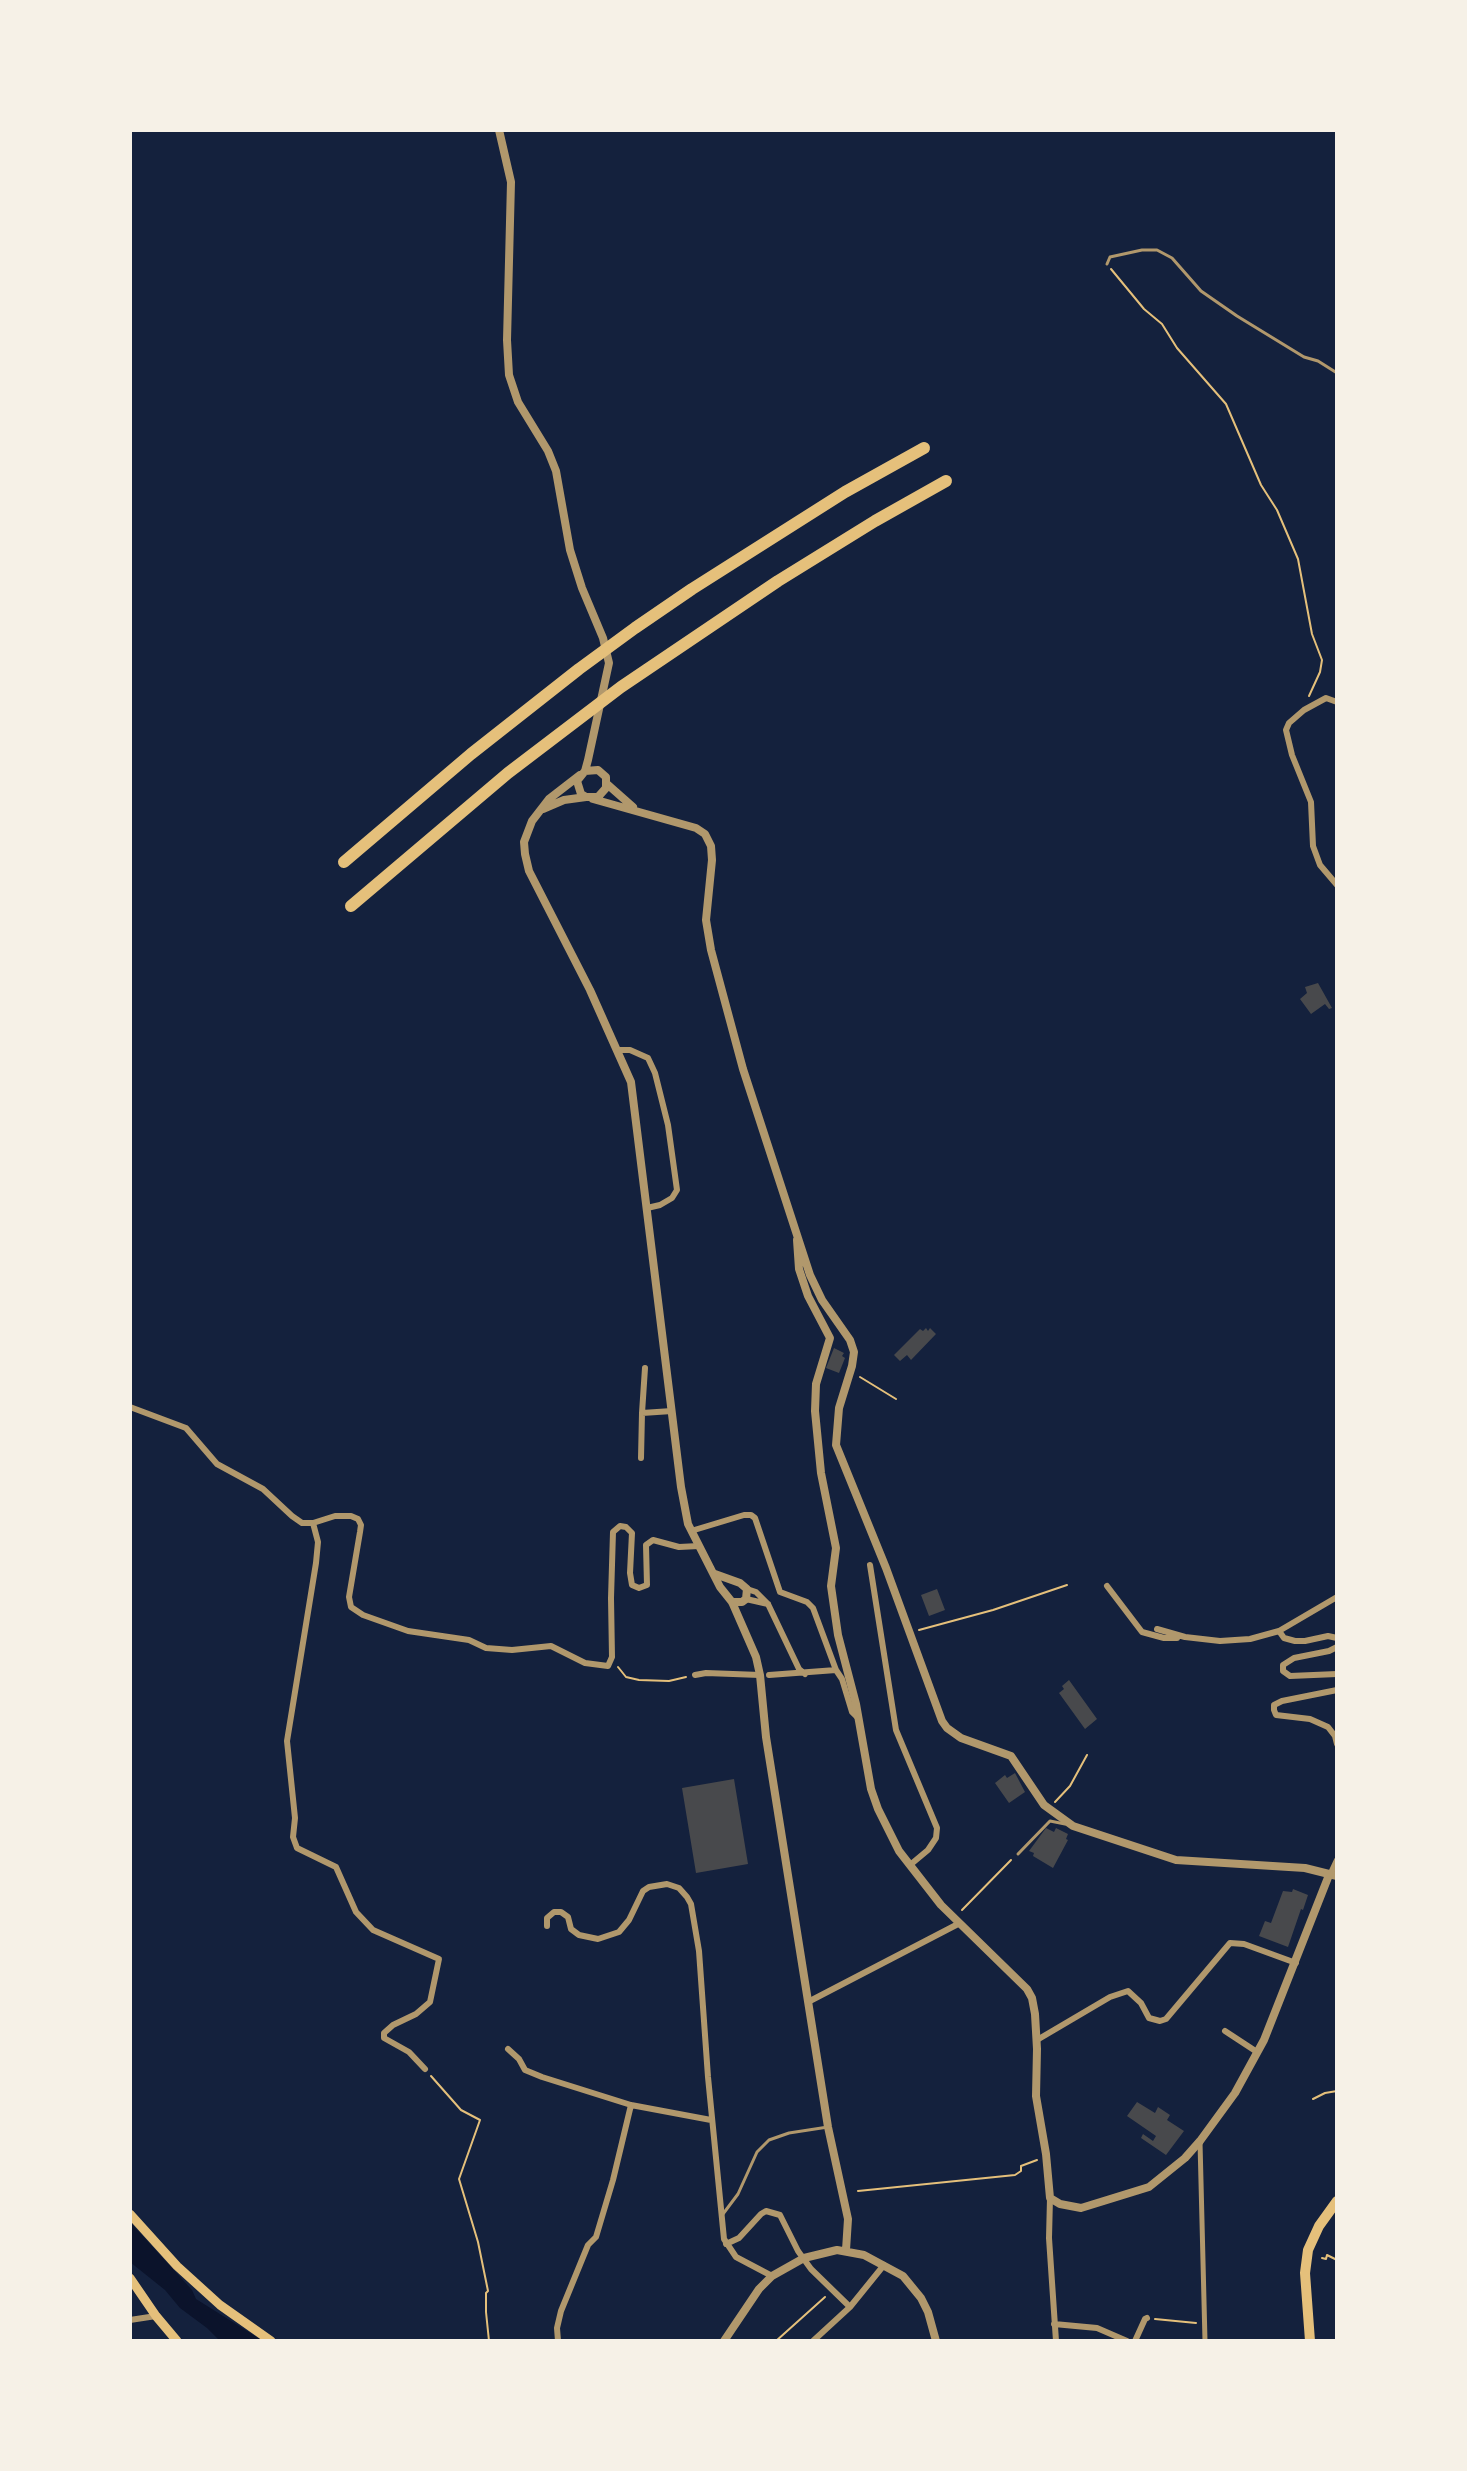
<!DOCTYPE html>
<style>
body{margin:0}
#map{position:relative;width:1467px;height:2471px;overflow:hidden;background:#14213d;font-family:Montserrat,sans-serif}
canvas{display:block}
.frame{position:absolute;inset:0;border:132px solid #f6f1e7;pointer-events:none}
</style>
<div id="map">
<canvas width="1467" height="2471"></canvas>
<div class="frame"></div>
</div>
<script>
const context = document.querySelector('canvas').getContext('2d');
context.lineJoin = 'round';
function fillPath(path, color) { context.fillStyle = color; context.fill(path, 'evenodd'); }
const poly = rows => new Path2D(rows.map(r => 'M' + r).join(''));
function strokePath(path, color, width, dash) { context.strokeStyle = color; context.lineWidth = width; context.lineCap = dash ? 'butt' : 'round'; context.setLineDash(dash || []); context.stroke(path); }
const water = poly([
 [130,2222,192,2290,196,2299,263,2341,220,2341,207,2328,180,2308,165,2290,130,2262]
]);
const building = poly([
 [1318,983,1332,1008,1329,1009,1325,1004,1311,1014,1300,999,1307,993,1305,987],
 [926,1328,928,1331,930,1328,936,1334,911,1360,907,1355,900,1361,894,1355,920,1329,923,1331],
 [834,1348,844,1353,842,1356,845,1358,839,1373,826,1368],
 [937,1589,945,1610,929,1616,921,1595],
 [1069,1680,1097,1719,1085,1729,1059,1693,1064,1689,1062,1686],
 [1015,1773,1025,1792,1009,1803,995,1783,1005,1775,1007,1778],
 [734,1779,748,1864,696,1873,682,1788],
 [1046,1828,1054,1832,1056,1828,1068,1834,1066,1839,1068,1840,1053,1868,1033,1856,1034,1853,1029,1851],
 [1293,1889,1308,1895,1303,1910,1301,1909,1288,1947,1259,1936,1265,1921,1271,1923,1283,1891,1292,1892],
 [1137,2102,1155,2113,1158,2107,1170,2115,1167,2120,1184,2131,1166,2155,1141,2138,1143,2134,1153,2141,1156,2136,1127,2116]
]);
const path = poly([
 [1111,269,1144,309,1162,324,1177,348,1226,404,1261,485,1277,510,1298,559,1312,634,1322,660,1320,672,1309,696],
 [860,1377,896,1399],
 [919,1630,993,1610,1067,1585],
 [618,1667,626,1677,639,1680,669,1681,686,1677],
 [1055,1802,1070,1786,1087,1755],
 [962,1910,1011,1860],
 [431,2076,461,2110,480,2120,459,2179,478,2242,488,2291,486,2293,486,2312,489,2341],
 [1313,2099,1325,2093,1337,2091],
 [858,2191,1015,2175,1021,2171,1021,2166,1037,2160],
 [1322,2258,1326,2259,1327,2255,1337,2260],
 [1155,2319,1196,2323],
 [776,2341,825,2297]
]);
const service = poly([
 [1107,264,1110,257,1142,250,1157,250,1172,258,1201,291,1237,316,1304,357,1318,361,1337,373],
 [1018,1854,1050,1821,1065,1824],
 [723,2214,738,2194,757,2152,769,2140,789,2133,828,2127]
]);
const pedestrian = poly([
 [1200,2142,1205,2341]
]);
const minor = poly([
 [1337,702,1326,698,1304,710,1289,723,1286,730,1292,755,1311,802,1313,846,1320,865,1337,885],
 [617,1050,630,1050,648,1058,655,1073,668,1125,677,1190,672,1198,660,1205,647,1208],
 [645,1368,642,1413,672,1411],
 [130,1407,186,1428,217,1464,263,1489,292,1516,302,1523,313,1523,335,1516,351,1516,358,1519,361,1525,360,1532,349,1597,351,1607,363,1615,408,1631,469,1640,486,1648,512,1650,551,1646,585,1663,608,1666,612,1657,611,1598,613,1532,620,1526,626,1527,632,1533,630,1573,632,1585,639,1588,647,1585,646,1545,653,1540,679,1547,699,1546],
 [641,1458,642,1413],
 [313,1523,318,1542,316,1563,287,1741,295,1818,293,1837,297,1848,336,1867,356,1912,373,1930,439,1959,430,2002,416,2014,393,2025,384,2033,384,2038,409,2052,425,2069],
 [691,1531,744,1515,751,1515,755,1518,780,1592,807,1602,813,1608,836,1670,842,1679,852,1712,859,1719],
 [870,1565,896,1730,937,1828,936,1838,928,1850,910,1865],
 [1107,1586,1142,1632,1164,1638,1177,1638],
 [747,1589,756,1592,768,1604,799,1669,805,1674],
 [746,1599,768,1604],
 [1157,1629,1185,1637,1220,1641,1250,1639,1279,1631,1337,1597],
 [1279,1631,1284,1638,1295,1641,1305,1641,1328,1636,1337,1638],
 [1337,1647,1329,1651,1294,1658,1283,1665,1283,1671,1290,1676,1337,1674],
 [695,1675,706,1673,760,1675],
 [769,1675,836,1670],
 [1337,1690,1282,1701,1274,1705,1274,1710,1276,1715,1310,1719,1328,1727,1335,1736,1337,1744],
 [1330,1875,1337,1860],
 [547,1926,547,1918,554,1912,561,1912,568,1917,571,1929,579,1935,598,1939,619,1932,629,1920,643,1891,649,1887,667,1884,679,1888,687,1897,691,1904,699,1951,708,2077,724,2239,736,2257,772,2276],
 [808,2002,960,1923],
 [1225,2031,1257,2052],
 [1037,2040,1110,1997,1128,1991,1141,2003,1149,2018,1160,2021,1166,2019,1230,1943,1244,1944,1296,1963],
 [508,2049,519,2059,525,2070,542,2077,631,2105,711,2120],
 [1050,2198,1049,2238,1056,2341],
 [726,2244,739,2238,761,2214,766,2211,780,2215,798,2251,811,2269,850,2307],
 [130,2320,156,2316],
 [1054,2324,1097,2328,1127,2341],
 [558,2341,557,2328,561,2311,588,2245,596,2237,613,2180,631,2105],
 [813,2341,850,2307,884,2265],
 [1135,2341,1145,2319,1147,2318]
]);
const tertiary = poly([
 [499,130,511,182,507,340,509,375,518,402,548,451,556,471,570,550,582,588,603,638,609,663,588,760,585,771,577,781,581,794,586,797,598,797,606,788,606,777,598,770,585,771],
 [580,775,549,799,532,821,524,842,525,854,529,871,590,990,631,1082,681,1487,688,1524,720,1587,732,1602,756,1657,760,1675,766,1737,828,2127,848,2219,846,2250],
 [607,784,633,807],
 [593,799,696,828,705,834,711,846,712,860,706,920,711,950,743,1069,810,1275,822,1300,850,1340,854,1352,852,1366,839,1408,836,1445,886,1568,942,1721,947,1728,961,1738,1011,1756,1044,1805,1073,1826,1176,1860,1305,1868,1337,1876],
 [543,809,564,800,586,797],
 [797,1240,799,1269,808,1296,830,1338,816,1384,815,1411,821,1473,836,1548,831,1586,838,1635,856,1704,871,1789,878,1809,899,1851,941,1905,1027,1989,1032,1998,1035,2014,1037,2049,1036,2096,1046,2154,1050,2198,1060,2204,1081,2208,1149,2187,1185,2158,1200,2141,1235,2093,1264,2040,1329,1875],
 [715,1574,740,1583,747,1589,746,1599,742,1602,732,1602],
 [724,2341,759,2289,772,2276,804,2258,837,2250,864,2255,903,2276,921,2298,928,2312,936,2341]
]);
const secondary = poly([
 [130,2214,177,2266,220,2305,271,2341],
 [130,2278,156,2316,177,2341]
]);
const primary = poly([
 [1310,2341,1305,2273,1308,2250,1319,2226,1337,2201]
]);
const motorway = poly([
 [344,862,471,754,579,669,635,628,692,589,845,492,924,448],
 [351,906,508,773,621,687,778,581,875,521,946,481]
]);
fillPath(water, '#0b132b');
fillPath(building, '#48494c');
strokePath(path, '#e5c07b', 2);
strokePath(service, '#b1986c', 3);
strokePath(pedestrian, '#b1986c', 5);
strokePath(minor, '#b1986c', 6);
strokePath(tertiary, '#b1986c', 8);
strokePath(secondary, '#e5c07b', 9);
strokePath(primary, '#e5c07b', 10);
strokePath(motorway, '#e5c07b', 12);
</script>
